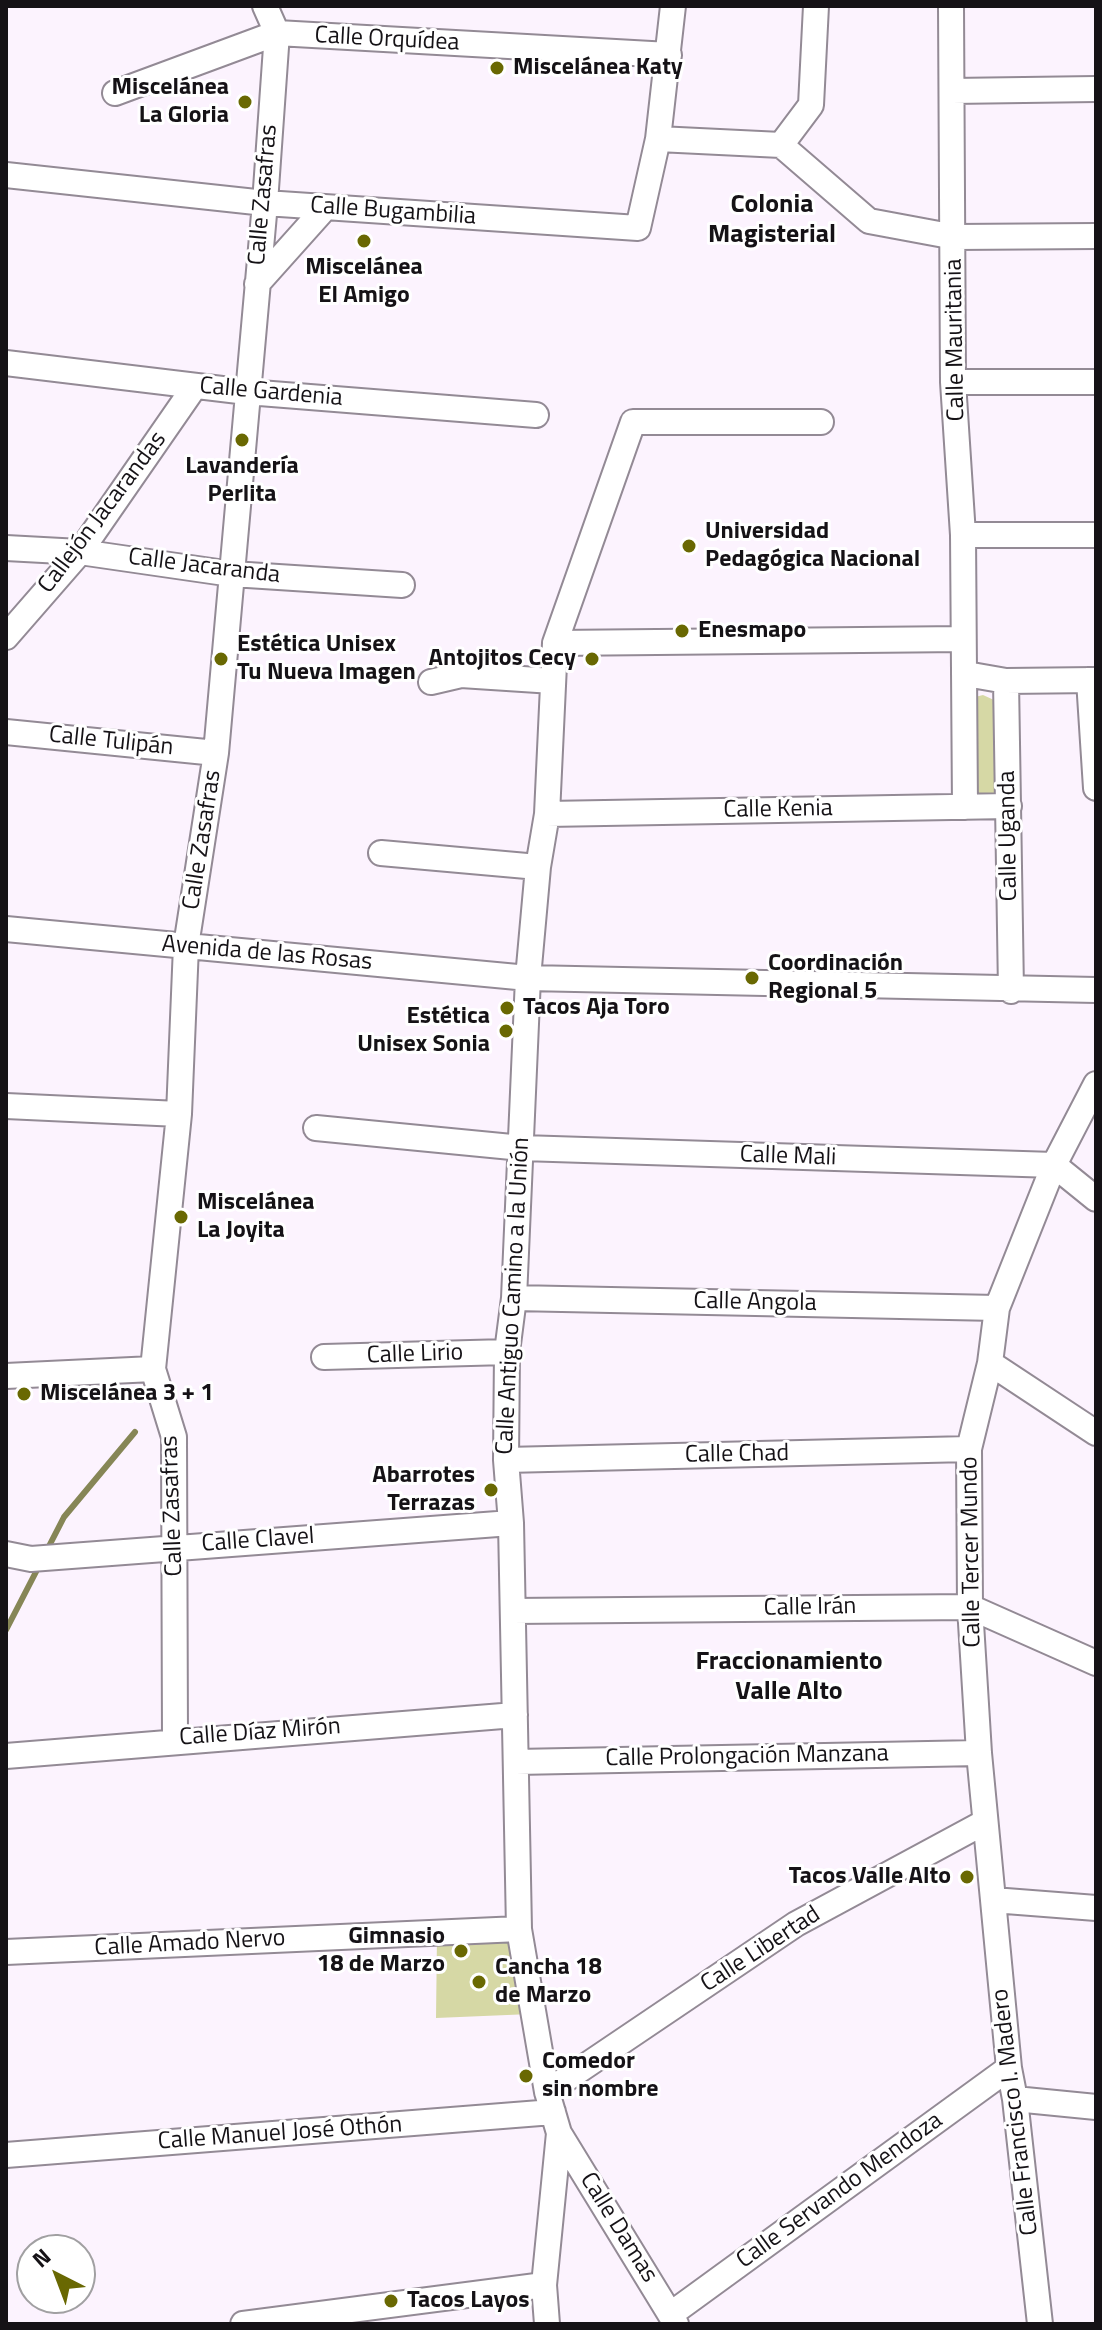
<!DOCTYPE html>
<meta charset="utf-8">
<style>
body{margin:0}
#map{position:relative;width:1102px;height:2330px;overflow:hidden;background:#fcf3fe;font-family:"Titillium Web",sans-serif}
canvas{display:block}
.frame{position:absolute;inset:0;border:8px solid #151216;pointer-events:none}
.north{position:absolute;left:16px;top:2234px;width:80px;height:80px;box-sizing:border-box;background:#fff;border:2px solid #a1a0a2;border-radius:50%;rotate:318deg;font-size:22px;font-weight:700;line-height:32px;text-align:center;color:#151216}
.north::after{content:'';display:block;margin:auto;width:28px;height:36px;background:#696802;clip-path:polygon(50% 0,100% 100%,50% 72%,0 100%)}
</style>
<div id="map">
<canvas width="1102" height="2330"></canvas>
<div class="frame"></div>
<div class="north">N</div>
</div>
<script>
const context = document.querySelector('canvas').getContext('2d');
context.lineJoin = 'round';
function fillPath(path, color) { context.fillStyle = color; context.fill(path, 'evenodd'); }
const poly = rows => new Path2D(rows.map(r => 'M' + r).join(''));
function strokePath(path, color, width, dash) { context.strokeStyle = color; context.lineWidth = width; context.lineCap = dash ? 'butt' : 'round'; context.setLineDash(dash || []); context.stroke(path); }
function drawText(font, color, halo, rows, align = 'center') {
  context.font = font + ' "Titillium Web",sans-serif'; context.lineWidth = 6; context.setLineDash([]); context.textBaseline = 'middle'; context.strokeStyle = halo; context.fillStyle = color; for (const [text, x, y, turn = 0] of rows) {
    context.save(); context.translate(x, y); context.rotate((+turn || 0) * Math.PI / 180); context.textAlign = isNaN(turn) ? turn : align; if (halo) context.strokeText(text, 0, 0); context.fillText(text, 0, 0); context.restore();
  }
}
const green = poly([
 [983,695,994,700,1000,790,995,796,978,796,971,698],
 [517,1931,531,2014,436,2018,437,1936]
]);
const stream = poly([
 [46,1552,64,1517,135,1432],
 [6,1630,39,1566]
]);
const minor = poly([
 [951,6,953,382,963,535,965,807],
 [952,91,1096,89],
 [115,93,277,33,669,55],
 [658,139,781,145],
 [781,145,869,221,955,237,1096,236],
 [781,145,811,105,816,6],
 [6,175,265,203,638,228,658,139,673,6],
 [257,284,325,208],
 [6,363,247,392,536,415],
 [953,382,1096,382],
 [963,535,1096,535],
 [6,548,80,552,232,574,402,585],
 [6,637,80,552,195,386],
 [555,643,963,639],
 [966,674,1006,681,1096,680],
 [1089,680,1096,788],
 [1006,681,1011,991],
 [431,682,461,675,553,681],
 [6,732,216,753],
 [547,814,1009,806],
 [381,853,538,867],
 [6,929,528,978,1096,990],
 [6,1106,179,1114],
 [316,1128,522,1148,1054,1165,1096,1199],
 [514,1298,997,1308],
 [324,1357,507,1352],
 [990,1363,1096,1433],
 [6,1376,153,1369],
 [506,1460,969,1449],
 [6,1554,31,1559,511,1523],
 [513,1611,970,1607,1096,1663],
 [175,1740,174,1437,153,1369,179,1114,186,946,216,753,265,203,277,33,265,6],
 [6,1756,515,1715],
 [516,1762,979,1753],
 [993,1900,1096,1908],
 [6,1952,519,1929],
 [547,2092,796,1924,985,1822],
 [1015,2099,1096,2107],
 [559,2133,676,2324],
 [6,2155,553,2112],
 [671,2314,1009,2068],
 [243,2324,544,2285],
 [547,2324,544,2285,559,2133,547,2092,519,1929,511,1523,506,1460,507,1352,514,1298,528,978,538,867,547,814,555,643,633,422,821,422],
 [1040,2324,1015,2099,1009,2068,979,1753,970,1607,969,1449,990,1363,997,1308,1054,1165,1096,1084]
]);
const markers = [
 [497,68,8,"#696802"],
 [245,102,8,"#696802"],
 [364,241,8,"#696802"],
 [242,440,8,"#696802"],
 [689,546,8,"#696802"],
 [682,631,8,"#696802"],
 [221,659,8,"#696802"],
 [592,659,8,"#696802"],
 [752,978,8,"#696802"],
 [507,1008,8,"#696802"],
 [506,1031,8,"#696802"],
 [181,1217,8,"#696802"],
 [24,1394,8,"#696802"],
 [491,1490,8,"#696802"],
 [967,1877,8,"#696802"],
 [461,1951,8,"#696802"],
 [479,1982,8,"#696802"],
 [526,2076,8,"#696802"],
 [391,2301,8,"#696802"]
];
const streetNames = [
 ["Calle Orquídea",387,40,3],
 ["Calle Zasafras",264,195,-85],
 ["Calle Bugambilia",393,212,4],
 ["Calle Mauritania",956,340,-91],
 ["Calle Gardenia",271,393,5],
 ["Callejón Jacarandas",103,513,-53],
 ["Calle Jacaranda",204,567,7],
 ["Calle Tulipán",111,742,6],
 ["Calle Kenia",778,810,-1],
 ["Calle Uganda",1009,836,-91],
 ["Calle Zasafras",203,840,-81],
 ["Avenida de las Rosas",267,954,5],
 ["Calle Mali",788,1157,2],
 ["Calle Antiguo Camino a la Unión",514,1296,-87],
 ["Calle Angola",755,1303,1],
 ["Calle Lirio",415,1355,-2],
 ["Calle Chad",737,1455,-1],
 ["Calle Zasafras",173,1506,-92],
 ["Calle Clavel",258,1541,-4],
 ["Calle Tercer Mundo",972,1552,-91],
 ["Calle Irán",810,1608,-1],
 ["Calle Díaz Mirón",260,1733,-4],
 ["Calle Prolongación Manzana",747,1757,-1],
 ["Calle Amado Nervo",190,1944,-3],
 ["Calle Libertad",761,1950,-33],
 ["Calle Francisco I. Madero",1016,2112,-97],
 ["Calle Manuel José Othón",280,2134,-4],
 ["Calle Servando Mendoza",840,2191,-36],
 ["Calle Damas",618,2228,58]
];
const poiNames = [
 ["Miscelánea Katy",513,68],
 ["Miscelánea",229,88,"right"],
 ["La Gloria",229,116,"right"],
 ["Miscelánea",364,268,"center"],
 ["El Amigo",364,296,"center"],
 ["Lavandería",242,467,"center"],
 ["Perlita",242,495,"center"],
 ["Universidad",705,532],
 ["Pedagógica Nacional",705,560],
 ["Enesmapo",698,631],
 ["Estética Unisex",237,645],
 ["Tu Nueva Imagen",237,673],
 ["Antojitos Cecy",576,659,"right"],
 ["Coordinación",768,964],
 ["Regional 5",768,992],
 ["Tacos Aja Toro",523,1008],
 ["Estética",490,1017,"right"],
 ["Unisex Sonia",490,1045,"right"],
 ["Miscelánea",197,1203],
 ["La Joyita",197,1231],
 ["Miscelánea 3 + 1",40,1394],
 ["Abarrotes",475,1476,"right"],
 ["Terrazas",475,1504,"right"],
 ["Tacos Valle Alto",951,1877,"right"],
 ["Gimnasio",445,1937,"right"],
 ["18 de Marzo",445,1965,"right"],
 ["Cancha 18",495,1968],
 ["de Marzo",495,1996],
 ["Comedor",542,2062],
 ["sin nombre",542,2090],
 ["Tacos Layos",407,2301]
];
const neighbourhoodNames = [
 ["Colonia",772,206],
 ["Magisterial",772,236],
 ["Fraccionamiento",789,1663],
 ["Valle Alto",789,1693]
];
fillPath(green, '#d6d8a5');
strokePath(stream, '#868656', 6);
strokePath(minor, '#938a95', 28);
strokePath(minor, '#fff', 24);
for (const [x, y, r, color] of markers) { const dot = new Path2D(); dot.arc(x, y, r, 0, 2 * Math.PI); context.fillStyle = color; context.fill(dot); strokePath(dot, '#fff', 3); }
drawText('24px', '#151216', '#fff', streetNames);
drawText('bold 24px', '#151216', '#fff', poiNames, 'left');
drawText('bold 26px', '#151216', '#fff', neighbourhoodNames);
</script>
